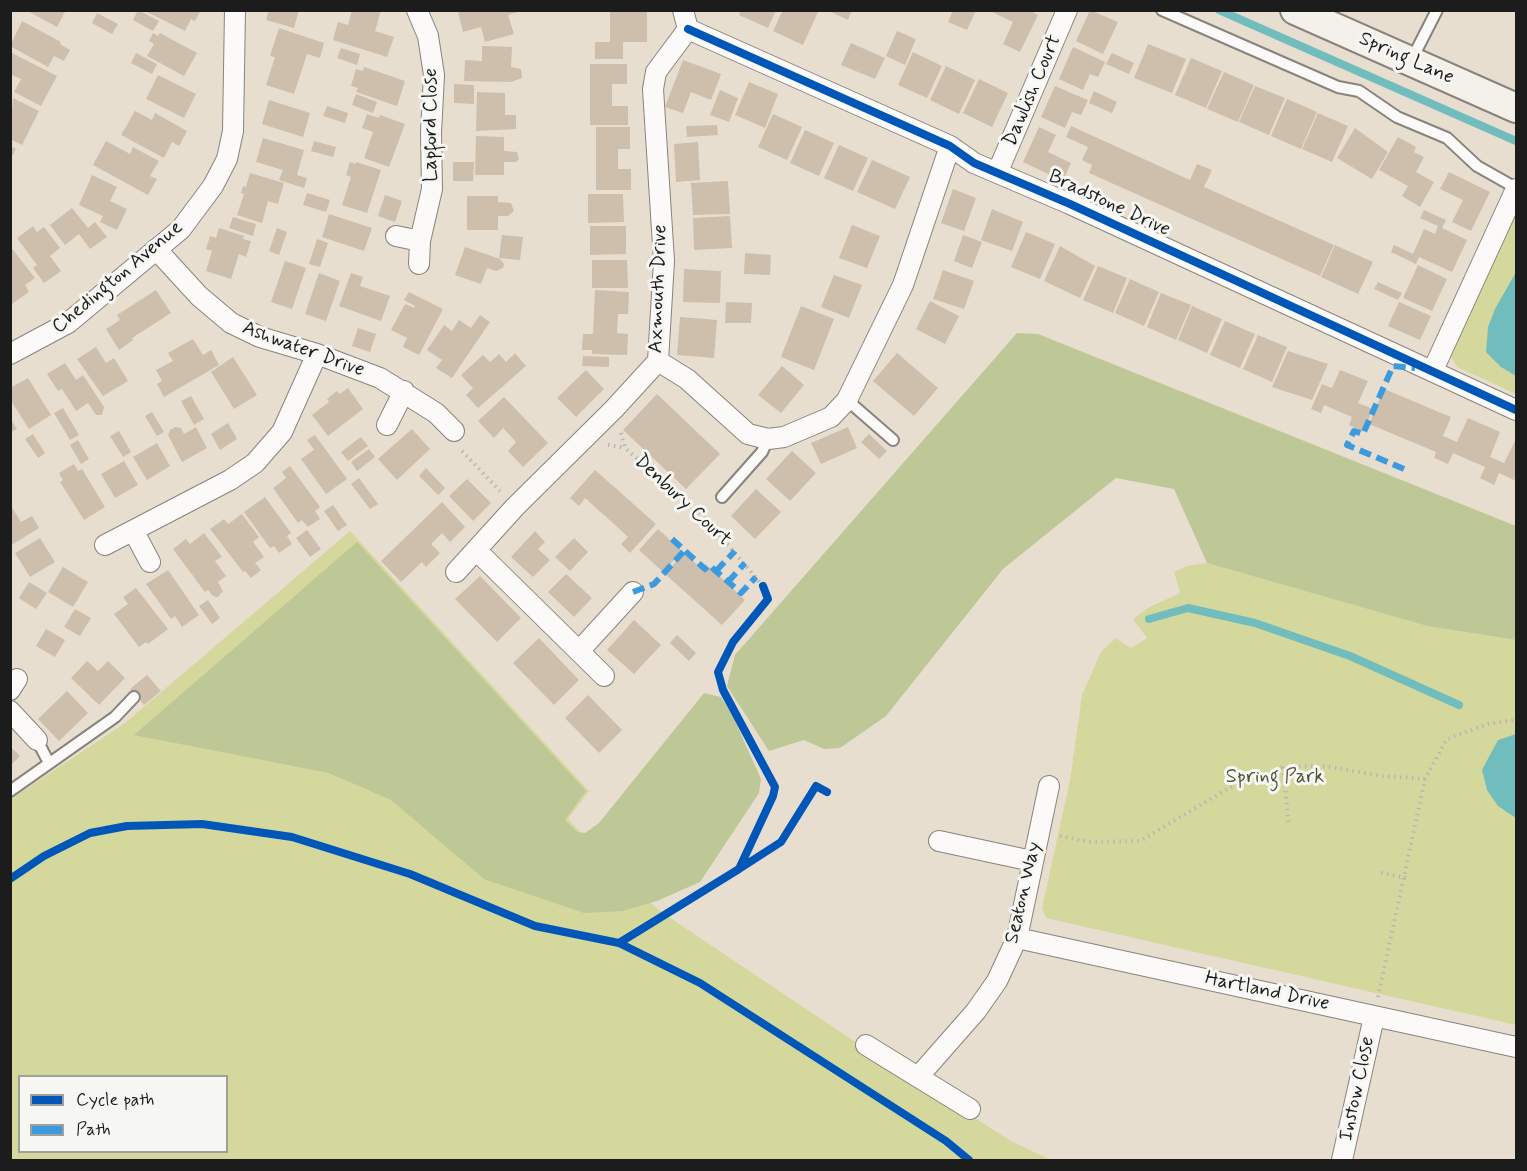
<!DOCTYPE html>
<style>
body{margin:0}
#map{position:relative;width:1527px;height:1171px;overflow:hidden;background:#e8ded0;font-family:Mynerve,sans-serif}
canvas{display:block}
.frame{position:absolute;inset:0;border:12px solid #1c1c1c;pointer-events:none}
.legend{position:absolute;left:18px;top:1075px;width:210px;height:78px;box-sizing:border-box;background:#f6f6f2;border:2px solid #9f9f9c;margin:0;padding:8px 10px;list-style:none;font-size:18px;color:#1c1c1c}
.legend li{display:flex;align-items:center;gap:12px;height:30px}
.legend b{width:30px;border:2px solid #9f9f9c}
</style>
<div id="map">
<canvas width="1527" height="1171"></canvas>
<div class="frame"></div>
<ul class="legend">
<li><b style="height:8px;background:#0057b8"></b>Cycle path</li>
<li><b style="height:8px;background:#3c9bdf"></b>Path</li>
</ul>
</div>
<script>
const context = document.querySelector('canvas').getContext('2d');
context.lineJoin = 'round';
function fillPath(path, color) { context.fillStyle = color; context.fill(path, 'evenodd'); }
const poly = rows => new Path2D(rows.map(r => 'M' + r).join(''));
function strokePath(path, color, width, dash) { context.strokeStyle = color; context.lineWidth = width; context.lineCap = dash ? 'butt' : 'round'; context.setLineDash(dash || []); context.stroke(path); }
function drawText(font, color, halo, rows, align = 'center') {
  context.font = font + ' Mynerve,sans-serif'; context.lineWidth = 6; context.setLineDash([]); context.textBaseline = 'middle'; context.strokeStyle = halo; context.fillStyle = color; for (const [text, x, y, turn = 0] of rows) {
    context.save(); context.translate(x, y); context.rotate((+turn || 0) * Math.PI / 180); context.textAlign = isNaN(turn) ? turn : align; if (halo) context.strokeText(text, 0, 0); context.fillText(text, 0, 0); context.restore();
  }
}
const green = poly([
 [1516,204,1516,394,1457,367,1450,355],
 [350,531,589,791,568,819,644,898,663,913,851,1039,1011,1141,1051,1160,11,1160,11,799,125,723],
 [20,1076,226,1076,226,1152,20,1152],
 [1207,563,1427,626,1516,640,1516,1025,1046,918,1042,908,1070,780,1082,695,1101,652,1115,638,1131,648,1147,638,1133,619,1148,608,1180,593,1174,572,1187,566]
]);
const forest = poly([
 [1017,333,1038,334,1516,526,1516,640,1427,626,1207,563,1174,489,1116,478,1003,569,886,716,840,748,824,749,804,740,769,751,727,686,735,655],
 [357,542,586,791,565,820,577,832,585,833,599,823,704,693,721,697,734,719,761,779,759,793,700,882,657,901,623,911,584,913,484,879,391,800,329,773,134,735]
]);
const water = poly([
 [1516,272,1516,376,1501,367,1486,352,1488,327,1495,309],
 [1516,734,1516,818,1498,806,1487,790,1482,770,1498,740]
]);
const stream = poly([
 [1219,10,1516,141],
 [1149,619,1188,608,1255,623,1350,656,1459,705]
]);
const building = poly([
 [26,10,66,10,57,27],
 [138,10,159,21,153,31,133,20],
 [143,10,201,10,195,21,191,19,185,31],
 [269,10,299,10,294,28,266,20],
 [352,10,381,10,375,31,394,37,387,57,333,40,338,22,348,25],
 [463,10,521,10,521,11,508,15,514,34,485,42,481,27,463,32,458,12],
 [610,10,647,10,647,42,623,42,623,59,595,59,595,42,610,42],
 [741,10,776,10,768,28,739,15],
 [783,10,818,12,803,45,773,31],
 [827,10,852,10,848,20],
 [953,10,976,10,967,30,948,22],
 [988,10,1029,10,1038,15,1020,52,1003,44,1013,22],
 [1090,10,1118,22,1103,54,1076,41],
 [97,13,118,24,112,34,92,23],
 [22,21,61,42,60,44,70,50,64,61,54,56,48,67,10,46],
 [279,28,324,43,320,58,307,54,294,94,266,85,275,57,270,56],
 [897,31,916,39,905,65,886,56],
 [153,33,158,36,160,33,197,53,184,76,147,56,154,44,149,41],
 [851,43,885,58,875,79,841,65],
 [1148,44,1186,59,1172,93,1134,78],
 [482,46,512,47,511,67,521,69,522,78,511,82,464,81,465,60,482,61],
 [1073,47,1105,62,1098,77,1090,74,1083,90,1059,79],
 [341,48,360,54,357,65,337,58],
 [10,52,57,76,41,106,14,92,21,79,10,74],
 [913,52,942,66,927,98,898,85],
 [136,53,157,64,152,74,131,63],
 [1112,53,1134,63,1129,74,1106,64],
 [1191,58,1222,71,1206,108,1175,95],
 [683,60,721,74,711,100,691,92,683,113,665,107],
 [590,64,627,64,627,84,612,84,612,106,628,106,628,125,590,125],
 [946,66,975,80,959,114,930,100],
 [364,67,405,81,397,106,356,92,358,88,351,86,356,69,363,71],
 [1224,72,1254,85,1238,122,1207,109],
 [158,75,196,94,184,118,146,99],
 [979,79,1008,93,992,127,963,113],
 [749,82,778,94,765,128,735,115],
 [454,84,474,85,474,104,454,103],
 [1055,86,1088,100,1081,115,1072,112,1065,128,1041,117],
 [1255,86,1285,98,1269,135,1239,122],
 [720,90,738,98,729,122,710,115],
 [1094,91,1117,102,1112,113,1089,103],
 [477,92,505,93,505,115,516,115,516,129,476,131],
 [356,94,377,102,373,113,352,105],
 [13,98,39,111,22,145,10,139],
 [1287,99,1317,112,1301,149,1271,136],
 [269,100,310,113,303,137,262,124],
 [327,106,348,113,345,123,323,116],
 [135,111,152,120,155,113,187,131,179,146,172,142,164,158,121,135],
 [1318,113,1348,126,1332,162,1302,149],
 [367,114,379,118,380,115,405,124,389,167,364,158,373,132,362,128],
 [773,114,802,127,787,160,758,147],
 [717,125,718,135,687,137,686,126],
 [1071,126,1190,180,1197,164,1212,170,1204,187,1334,245,1320,276,1089,173,1092,165,1082,160,1088,147,1066,137],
 [596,127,630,127,630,149,618,149,618,169,631,169,631,190,596,190],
 [1039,127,1056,135,1048,152,1071,163,1063,181,1023,162],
 [1355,128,1388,152,1372,179,1337,158],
 [805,130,834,143,819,176,790,163],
 [476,136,504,137,504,151,517,152,519,159,516,162,504,162,504,175,475,175],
 [1398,137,1416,147,1414,152,1424,157,1416,172,1434,182,1420,207,1402,196,1408,186,1379,170],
 [263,138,304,150,297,175,307,178,304,188,279,180,283,170,256,162],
 [106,141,130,154,133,147,159,161,150,176,157,179,148,195,93,165],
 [314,141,336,147,333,157,311,151],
 [698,142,700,180,676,182,674,144],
 [839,145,868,158,853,191,824,178],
 [10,146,16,149,10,160],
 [872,160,910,177,895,209,857,192],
 [350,162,356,164,356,162,381,170,367,213,342,205,351,177,346,175],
 [453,162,474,162,473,181,453,181],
 [1449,172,1490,192,1471,231,1452,222,1463,200,1440,189],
 [250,173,284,183,278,204,268,201,262,223,237,215,244,194,241,193,243,186,246,187],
 [92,175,117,187,110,201,127,209,117,230,100,222,103,216,79,205],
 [728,181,730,214,693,215,691,183],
 [953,189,976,198,964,231,941,223],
 [307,193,330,200,326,212,303,205],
 [588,194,623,194,624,222,588,223],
 [385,195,402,201,395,222,378,216],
 [467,196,498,196,498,202,511,203,514,211,508,216,498,216,498,230,467,230],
 [72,208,88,228,95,222,107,237,90,249,79,234,65,245,50,225],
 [992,209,1023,222,1012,251,981,240],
 [1424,210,1446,220,1442,228,1467,240,1452,272,1419,257,1416,264,1391,252,1394,245,1413,254,1424,229,1435,234,1438,226,1420,218],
 [329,214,372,228,364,251,322,237],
 [730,216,732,248,694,250,693,218],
 [233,217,256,224,253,236,229,228],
 [852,225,880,236,867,268,839,258],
 [33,226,37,232,44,227,60,248,50,256,61,271,44,283,33,268,37,265,17,238],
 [590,226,626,226,626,254,590,255],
 [219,228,244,236,243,239,251,241,246,257,239,254,231,279,206,271,212,251,206,249,210,236,216,238],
 [277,228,287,232,279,255,269,251],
 [1026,232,1055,244,1040,279,1011,267],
 [502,235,523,237,520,260,499,258],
 [963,235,982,242,972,268,954,261],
 [317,239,328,243,320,267,309,264],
 [1335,245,1373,262,1358,294,1321,277],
 [10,246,35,278,25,285,29,292,12,304],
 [1060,246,1095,266,1080,298,1044,281],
 [465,247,500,259,504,264,503,268,496,271,487,268,481,284,455,275],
 [745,253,771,255,770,275,744,274],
 [592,260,627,260,628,288,592,288],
 [285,261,306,268,292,309,271,302],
 [1418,265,1447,279,1432,311,1403,298],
 [1098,266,1127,278,1113,313,1083,300],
 [684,269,721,271,720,303,683,302],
 [943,270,974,281,964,309,933,299],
 [319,273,340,281,326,321,305,314],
 [351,273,363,277,360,286,390,296,381,321,339,306],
 [834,275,862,285,849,318,821,307],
 [1130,279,1159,292,1144,326,1115,313],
 [1378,282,1402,293,1398,300,1374,289],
 [156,290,171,313,132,338,133,340,119,350,106,329,120,320,117,315],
 [595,290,629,292,628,314,618,314,617,333,628,334,627,355,592,354,592,350,582,350,583,334,593,334],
 [409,292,443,309,419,355,403,347,407,338,391,330,405,304,414,308,415,306,404,300],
 [1161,293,1191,305,1176,340,1147,327],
 [930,301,959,316,945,344,916,329],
 [726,302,752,303,751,323,725,323],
 [1399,302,1431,316,1420,340,1388,326],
 [801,306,834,319,814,370,781,357],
 [1192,306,1222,319,1207,353,1178,340],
 [480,315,490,322,452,378,436,368,442,360,427,350,444,325,452,331,459,320,471,328],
 [680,317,717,320,714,358,677,355],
 [1225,321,1255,334,1240,368,1210,355],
 [358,328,376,334,370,352,352,346],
 [1258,335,1287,347,1272,382,1243,369],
 [193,339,203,355,211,350,219,365,164,397,157,384,162,381,156,370,173,361,168,353],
 [96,347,106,363,114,358,128,381,103,396,77,359],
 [1288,351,1328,364,1312,400,1272,387],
 [515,353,526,366,478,408,466,395,473,388,461,375,483,355,490,362,499,354,506,362],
 [897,353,938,388,914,416,873,381],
 [583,356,609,357,609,367,582,366],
 [233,357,257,395,234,409,211,372],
 [65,363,76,380,83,375,104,407,102,415,96,415,88,403,76,411,62,389,58,391,47,374],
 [782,366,804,385,781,413,758,395],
 [586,370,604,389,576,417,557,398],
 [1340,370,1368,381,1358,403,1373,409,1363,432,1349,425,1352,417,1324,405,1321,413,1311,409,1322,384,1332,388],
 [28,378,51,415,29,429,10,399,10,388],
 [348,388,363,409,328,436,312,415,329,402,327,399,337,391,340,394],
 [1384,389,1451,417,1443,436,1457,442,1468,418,1500,432,1490,457,1504,463,1516,439,1516,481,1499,473,1494,485,1480,478,1485,467,1453,453,1448,464,1434,458,1436,452,1369,424],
 [657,394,720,454,686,489,623,430],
 [191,396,204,419,194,425,181,401],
 [504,397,548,443,523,467,508,451,516,442,503,428,494,438,478,421],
 [63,408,79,435,70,440,54,413],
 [152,412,164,432,157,436,145,416],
 [10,418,17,429,10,433],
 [228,423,237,439,220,450,211,434],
 [175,427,181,428,184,434,196,427,207,448,182,462,168,435,170,430],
 [848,427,857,448,821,464,811,443],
 [412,429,430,449,397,480,378,459],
 [119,431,131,452,123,457,110,436],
 [33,434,45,453,38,458,25,439],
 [869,434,887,451,879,459,861,442],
 [315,435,347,479,326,494,301,459,314,450,307,440],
 [361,437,368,446,348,461,341,452],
 [78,440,89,459,81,464,70,445],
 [157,443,170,466,147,480,133,457],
 [369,449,375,457,357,471,351,462],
 [792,451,816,473,790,501,766,479],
 [124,461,138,485,115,498,101,474],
 [74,464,78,471,82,469,105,507,84,520,60,482,63,480,59,473],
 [290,466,320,507,315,511,320,519,308,527,302,520,298,523,273,488,286,478,282,472],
 [426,468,445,488,438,495,419,476],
 [595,470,656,524,630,553,621,544,628,537,614,524,585,498,579,506,570,498],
 [359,478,378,504,370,509,351,484],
 [467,479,491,503,473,521,449,496],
 [756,489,781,512,755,539,731,516],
 [265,497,291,533,287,536,292,544,279,553,274,546,270,548,244,512],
 [442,502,465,527,450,542,442,533,431,544,440,553,426,567,422,562,401,582,381,561],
 [10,504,21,522,32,516,39,528,10,546],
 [333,505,347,525,338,531,324,511],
 [242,514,259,537,253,542,264,557,255,563,261,570,251,578,245,571,243,572,210,529,224,519,228,524],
 [658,529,682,551,663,572,639,550],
 [307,530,321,549,310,557,296,538],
 [535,531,545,542,538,549,550,560,533,577,511,557],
 [204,533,222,557,215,561,226,576,218,582,223,591,218,597,213,596,208,590,205,592,173,549,186,539,190,544],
 [40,538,55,562,30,577,15,553],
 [574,538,588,552,570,571,555,557],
 [684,553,705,572,710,567,745,600,722,625,665,574],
 [63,567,88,582,73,607,48,592],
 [168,570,199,615,182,627,175,616,171,619,146,584],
 [566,574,592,598,574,617,548,592],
 [480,576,521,618,497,642,455,599],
 [29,582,47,593,36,609,19,598],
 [136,588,168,629,148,644,146,642,139,647,114,614,128,604,123,597],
 [208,600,220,618,212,624,199,606],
 [75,609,91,618,80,636,64,627],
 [634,620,661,645,634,674,607,650],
 [46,629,65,640,55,657,36,646],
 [677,635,696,653,689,661,670,643],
 [539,638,579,680,554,705,513,663],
 [87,661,98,671,108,661,125,678,99,705,71,678],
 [147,675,161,691,144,705,130,689],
 [67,691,88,713,59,741,38,719],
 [588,695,622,730,599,753,565,718],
 [10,746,20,756,10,766]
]);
const path = poly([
 [621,433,625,448,705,518,763,586],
 [608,445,625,448],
 [462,451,500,491],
 [1283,767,1289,827],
 [1060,836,1090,842,1140,841,1229,788,1283,767,1325,766,1381,776,1425,779],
 [1381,873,1406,878],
 [1378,997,1425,779,1447,739,1488,724,1516,720]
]);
const lane = poly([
 [1162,10,1338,87,1359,91,1397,117,1447,138,1477,166,1516,188],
 [1411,61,1437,10],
 [847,400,893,440],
 [722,497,762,452,768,439],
 [37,740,49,763],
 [10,791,115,717,134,697]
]);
const street = poly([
 [417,10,428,36,434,75,431,133,432,189,420,241,419,264],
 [688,29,950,146,974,163,1070,204,1516,410],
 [998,171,1067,10],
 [396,236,420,241],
 [156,249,199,296,231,323,260,337,317,354,380,378,436,413,454,431],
 [10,354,68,323,181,229,213,186,227,159,233,131,235,10],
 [658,361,687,379,748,434,768,439,784,437,831,417,847,400,903,285,950,146],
 [1433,370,1516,189],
 [387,425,404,391],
 [134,532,150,562],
 [105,545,230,480,255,463,282,432,317,354],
 [477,551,604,676],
 [456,572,515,507,614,409,658,361,664,261,653,89,656,72,688,29,683,10],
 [580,650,633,592],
 [10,690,17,679],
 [10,711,37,740],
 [939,841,1032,861],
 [1017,938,1516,1047],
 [866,1045,970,1109],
 [918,1077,976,1011,997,981,1017,938,1049,786],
 [1342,1160,1374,1017]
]);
const secondary = poly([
 [1295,10,1516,108]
]);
const quiet = poly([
 [1404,469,1347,445,1354,431,1363,434,1393,366,1415,368],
 [672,539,705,569,709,565,741,593,756,577],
 [716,571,735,551],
 [728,582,745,563],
 [633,592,654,584,684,551]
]);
const cycleway = poly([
 [688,29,950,146,974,163,1070,204,1516,410],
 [739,869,781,842,816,786,827,792],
 [10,879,44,856,90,833,127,826,202,824,292,837,410,874,535,926,619,943,700,983,946,1141,969,1160],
 [619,943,739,869,773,796,775,787,723,690,718,672,733,642,768,599,763,586]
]);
const streetNames = [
 ["Spring Lane",1406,59,24],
 ["Dawlish Court",1033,91,-67],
 ["Lapford Close",432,125,-90],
 ["Bradstone Drive",1109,204,25],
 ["Chedington Avenue",118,278,-40],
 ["Axmouth Drive",659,289,-88],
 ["Ashwater Drive",303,350,20],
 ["Denbury Court",682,501,43],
 ["Seaton Way",1024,893,-77],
 ["Hartland Drive",1267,992,12],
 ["Instow Close",1358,1089,-78]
];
const parkNames = [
 ["Spring Park",1275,778]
];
fillPath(green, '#d5d89d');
fillPath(forest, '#bec796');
fillPath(water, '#71bdbe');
strokePath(stream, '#71bdbe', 8);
fillPath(building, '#cebeac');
strokePath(lane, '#88837c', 14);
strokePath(street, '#88837c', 22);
strokePath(secondary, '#88837c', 32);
strokePath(path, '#b8b7b4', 4, [1.5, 4.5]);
strokePath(lane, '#fcfaf8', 10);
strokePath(street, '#fcfaf8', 20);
strokePath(secondary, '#f4f0ea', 28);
strokePath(quiet, '#3c9bdf', 6, [12, 6]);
strokePath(cycleway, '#0057b8', 8);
drawText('20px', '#1c1c1c', '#f6f6f2', streetNames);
drawText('20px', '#4f5336', '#f6f6f2', parkNames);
</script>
